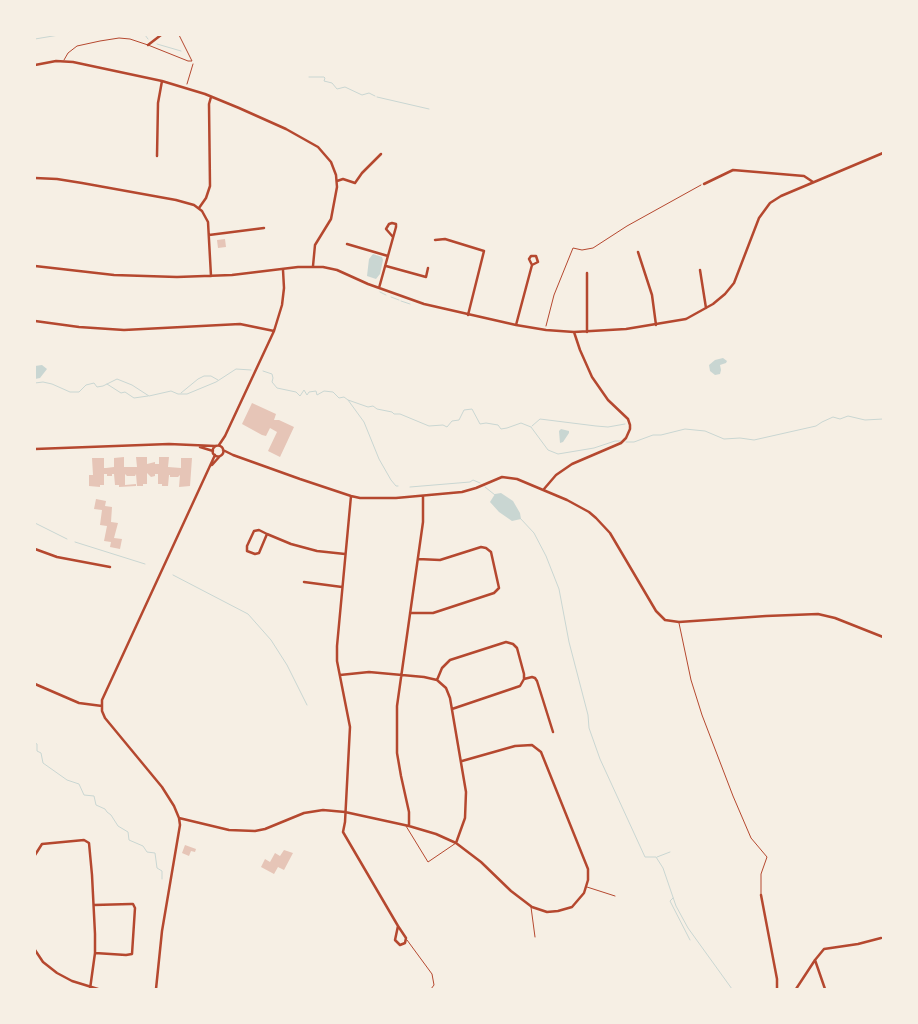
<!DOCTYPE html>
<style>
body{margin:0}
#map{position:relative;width:918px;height:1024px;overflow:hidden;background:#f6efe4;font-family:"Exo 2",sans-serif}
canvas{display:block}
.frame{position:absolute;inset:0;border:36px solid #f6efe4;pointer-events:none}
</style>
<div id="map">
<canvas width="918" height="1024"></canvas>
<div class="frame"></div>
</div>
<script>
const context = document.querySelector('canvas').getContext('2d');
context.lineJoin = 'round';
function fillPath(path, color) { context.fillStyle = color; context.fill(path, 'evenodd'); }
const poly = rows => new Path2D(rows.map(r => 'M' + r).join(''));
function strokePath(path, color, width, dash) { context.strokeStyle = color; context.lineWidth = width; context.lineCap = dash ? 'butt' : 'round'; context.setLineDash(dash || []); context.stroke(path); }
const water = poly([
 [373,254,382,257,383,260,380,274,376,279,367,276,369,259],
 [723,358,727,361,726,363,720,365,721,370,720,374,715,375,710,371,709,365,715,360],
 [42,365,47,369,40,378,35,379,35,366],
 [561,429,569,431,569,433,563,442,560,443,559,431],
 [501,493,513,501,520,513,521,519,512,521,499,512,490,502,495,494]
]);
const stream = poly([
 [145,35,148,39],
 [35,39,59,35],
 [157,44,181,51],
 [309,77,324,77,325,78,324,81,332,83,337,89,345,87,362,95,369,93,375,96],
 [377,97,429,109],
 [380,292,386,295],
 [391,297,399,300],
 [401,301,410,304],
 [263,371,272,374,273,378,272,382,277,388,296,392,300,396,304,390,307,395,309,392,316,391,317,395,324,391,333,392,339,398,344,397,348,400,368,407,373,406,377,409,392,412,394,414,400,414,429,426,443,425,447,427,452,421,459,420,464,410,472,409,480,424,486,423,498,425,501,429,507,428,521,423,531,427,548,450,558,454,594,448,615,441,621,441],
 [35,383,43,382,52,384,70,392,79,392,86,385,94,383,97,387,103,386,117,379,132,385,149,396,171,391,178,394,187,394,216,382,236,369,251,370],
 [107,384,121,393,125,392,134,398,148,396],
 [181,393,198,379,204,376,211,376,218,380],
 [348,400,364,422,379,459,391,480,396,486,398,486],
 [532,426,540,419,596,426,608,427,625,424],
 [626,442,634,442,653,435,661,435,685,429,705,431,724,439,740,438,754,440,816,426,822,422,833,417,840,419,848,416,865,420,883,419],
 [410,487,470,482,473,480,480,483],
 [485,487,495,495],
 [520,518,534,533,546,556,559,589,569,642,588,715,589,728,600,759,645,857,656,857,663,868,676,906,688,928,732,989],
 [35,523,67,539],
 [75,542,145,564],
 [173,575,248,614,271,640,287,665,307,705],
 [35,743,37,744,37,751,41,753,43,763,67,780,79,784,84,795,94,796,96,805,105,809,107,812,111,815,118,826,128,832,129,840,143,846,147,852,155,853,157,868,162,871,162,879],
 [657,857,670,852],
 [673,898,670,901,690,940]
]);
const building = poly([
 [225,239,226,247,218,248,217,240],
 [252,403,276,414,274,420,279,420,294,427,280,457,268,451,277,432,270,428,266,436,262,435,242,424],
 [124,457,124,467,137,467,136,457,147,457,147,464,155,462,155,464,159,464,159,457,169,457,168,467,181,468,181,458,192,458,190,486,179,487,180,475,178,477,170,477,170,475,169,475,168,486,162,486,162,484,158,484,158,474,155,474,155,476,151,477,147,473,147,484,143,484,143,486,137,486,136,474,135,476,127,476,125,474,125,485,136,484,136,486,119,487,119,485,115,485,114,474,112,474,112,476,107,476,107,474,104,474,104,485,100,485,100,487,89,486,89,475,93,475,92,458,104,458,104,468,106,468,114,467,114,458],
 [96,499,106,501,105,506,112,507,111,522,118,523,114,538,122,539,120,549,110,547,111,542,104,541,107,526,100,525,102,510,94,509],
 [185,845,196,849,195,852,191,851,189,856,182,853],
 [284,850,293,853,284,870,278,867,274,874,261,867,265,859,270,862,275,853,280,856]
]);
const path = poly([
 [187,84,193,64],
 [546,326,554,295,573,248,582,250,593,248,627,226,701,185]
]);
const service = poly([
 [64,60,68,53,77,46,100,41,119,38,130,39,148,45,188,61,192,61,179,35],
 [679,623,691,680,702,715,733,796,751,838,767,857,761,874,761,895],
 [406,826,428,862,456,843],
 [587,887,615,896],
 [531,907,535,937],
 [407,940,432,974,434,985,431,989]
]);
const minor = poly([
 [148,45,161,35],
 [35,65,56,61,73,62,162,81,205,94,239,108,286,129,318,147,331,162,336,175,337,187,331,219,315,245,313,266],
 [157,156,158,103,162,81],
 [35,178,57,179,82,183,176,200,194,205,202,211,208,222,211,276],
 [337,181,343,179,355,183,362,173,381,154],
 [704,184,733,170,804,176,813,182],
 [199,208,206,198,210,186,209,104,211,97],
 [209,235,264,228],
 [435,240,445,239,484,251,468,315],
 [347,244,388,256],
 [638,252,652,295,656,325],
 [35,266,114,275,177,277,232,275,298,267,323,267,337,270,368,284,424,304,516,325,546,330,574,332,626,329,686,319,713,304,725,294,734,283,759,218,770,203,781,196,883,153],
 [386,266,426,277,428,268],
 [700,270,706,308],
 [379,288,396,227,396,224,392,223,389,224,386,229,393,237],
 [35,321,79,327,124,330,240,324,274,331],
 [516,325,532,265,529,259,531,256,536,256,538,262,532,265],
 [587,332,587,273],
 [219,445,225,436,274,331,282,305,284,288,283,270],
 '212.5 451a5.5 5.5 0 1 1 11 0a5.5 5.5 0 1 1-11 0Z',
 [200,447,213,451],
 [35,449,169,444,215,446],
 [223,450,233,455,300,479,351,496,360,498,396,498,462,492,476,488,502,477,517,479,567,500,589,512,596,518,610,533,656,611,665,620,679,622,766,616,818,614,835,618,883,637],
 [212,465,220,456],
 [544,489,556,475,572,464,621,443,626,438,630,429,630,425,628,419,608,400,592,377,580,350,574,332],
 [351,496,337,646,337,661,350,727,345,822,343,832,398,926,406,938,405,943,400,945,395,940,398,926],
 [267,534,259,553,255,554,247,551,247,546,254,531,259,530,267,534,291,544,317,551,345,554],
 [35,549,57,557,110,567],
 [304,582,342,587],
 [410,613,433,613,494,593,499,588,491,552,486,548,481,547,440,560,418,559],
 [340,675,369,672,424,677,437,680,446,688,450,698,466,792,465,818,456,843],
 [524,679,532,677,535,678,537,681,553,732],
 [437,680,442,668,450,660,506,642,513,644,517,648,524,674,524,679,520,686,452,709],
 [35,684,79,703,102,706],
 [179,818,229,830,255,831,265,829,304,813,323,810,345,812,409,826,436,834,456,843,481,862,511,891,532,907,547,912,558,911,572,907,584,893,588,880,588,869,541,752,532,745,515,746,462,761],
 [409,826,409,812,401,776,397,753,397,706,423,522,423,496],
 [35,855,42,844,84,840,89,843,92,875,95,934,95,953,90,989],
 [761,895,777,979,777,989],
 [94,905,131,904,133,904,135,908,132,954,126,955,95,953],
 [35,950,43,962,57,973,72,981,98,989],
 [815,960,825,989],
 [156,989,162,931,180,825,179,818,174,806,162,787,105,718,102,711,102,700,215,455],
 [796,989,815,960,824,949,858,944,881,938]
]);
fillPath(water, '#c9d6d2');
strokePath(stream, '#c9d6d2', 1);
fillPath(building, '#e6c5b7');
strokePath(path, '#b5482f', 1);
strokePath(service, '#b5482f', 1);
strokePath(minor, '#b5482f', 2.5);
</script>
